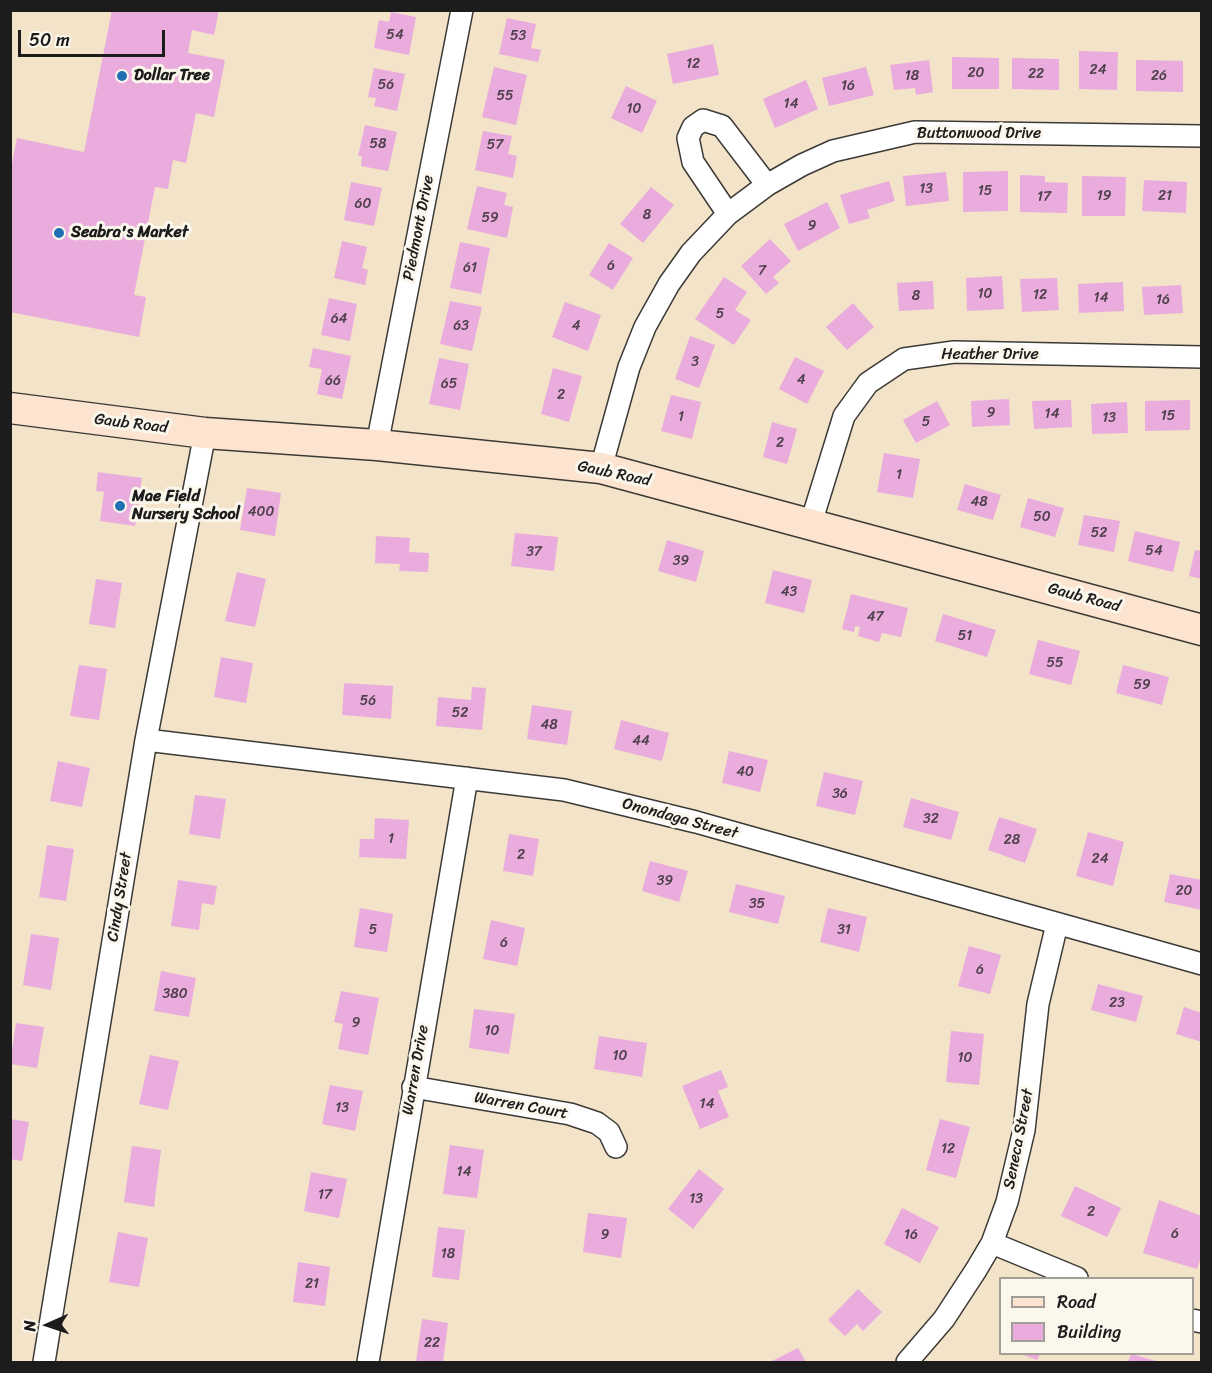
<!DOCTYPE html>
<style>
body{margin:0}
#map{position:relative;width:1212px;height:1373px;overflow:hidden;background:#f3e3c8;font-family:Sriracha,sans-serif}
canvas{display:block}
.frame{position:absolute;inset:0;border:12px solid #1c1c1c;pointer-events:none}
.legend{position:absolute;left:999px;top:1277px;width:195px;height:78px;box-sizing:border-box;background:#fbf7ec;border:2px solid #a29f99;margin:0;padding:8px 10px;list-style:none;font-size:18px;color:#1c1c1c}
.legend li{display:flex;align-items:center;gap:12px;height:30px}
.legend b{width:30px;border:2px solid #a29f99}
.north{position:absolute;left:18px;top:1295px;width:60px;height:60px;-webkit-text-stroke:4px #fbf7ec;paint-order:stroke;rotate:267deg;font-size:16px;font-weight:700;line-height:24px;text-align:center;color:#1c1c1c}
.north::after{content:'';display:block;margin:auto;width:21px;height:27px;background:#1c1c1c;clip-path:polygon(50% 0,100% 100%,50% 72%,0 100%)}
.scale{position:absolute;left:18px;top:30px;width:147px;height:27px;box-sizing:border-box;border:3px solid #1c1c1c;border-top:0;padding-left:8px;font-size:18px;line-height:21px;white-space:nowrap;color:#1c1c1c;-webkit-text-stroke:4px #fbf7ec;paint-order:stroke}
</style>
<div id="map">
<canvas width="1212" height="1373"></canvas>
<div class="frame"></div>
<ul class="legend">
<li><b style="height:8px;background:#fde4d0"></b>Road</li>
<li><b style="height:16px;background:#e9acdc"></b>Building</li>
</ul>
<div class="north">N</div>
<div class="scale">50 m</div>
</div>
<script>
const context = document.querySelector('canvas').getContext('2d');
context.lineJoin = 'round';
function fillPath(path, color) { context.fillStyle = color; context.fill(path, 'evenodd'); }
const poly = rows => new Path2D(rows.map(r => 'M' + r).join(''));
function strokePath(path, color, width, dash) { context.strokeStyle = color; context.lineWidth = width; context.lineCap = dash ? 'butt' : 'round'; context.setLineDash(dash || []); context.stroke(path); }
function drawText(font, color, halo, rows, align = 'center') {
  context.font = font + ' Sriracha,sans-serif'; context.lineWidth = 6; context.setLineDash([]); context.textBaseline = 'middle'; context.strokeStyle = halo; context.fillStyle = color; for (const [text, x, y, turn = 0] of rows) {
    context.save(); context.translate(x, y); context.rotate((+turn || 0) * Math.PI / 180); context.textAlign = isNaN(turn) ? turn : align; if (halo) context.strokeText(text, 0, 0); context.fillText(text, 0, 0); context.restore();
  }
}
const building = poly([
 [112,10,219,10,214,35,192,30,188,53,225,60,214,117,196,113,186,163,173,160,168,189,155,187,134,295,146,297,139,337,10,312,10,174,17,138,84,152],
 [391,12,416,17,409,55,374,48,379,20,389,22],
 [507,18,536,24,531,48,541,50,538,62,499,54],
 [713,44,719,75,673,84,667,54],
 [1079,51,1118,52,1117,90,1079,89],
 [952,57,999,58,999,89,952,89],
 [1012,58,1059,59,1059,90,1012,89],
 [929,60,933,92,916,95,915,88,894,90,890,65],
 [1136,60,1183,61,1183,92,1136,91],
 [494,67,527,75,516,125,482,117],
 [866,67,874,95,829,106,822,78],
 [374,68,405,74,397,111,374,106,376,98,368,97],
 [806,80,818,109,775,128,763,99],
 [626,86,657,101,642,133,611,118],
 [365,125,397,132,388,171,361,166,362,156,358,156],
 [483,131,512,136,508,154,517,156,513,178,475,170],
 [1008,171,1008,211,963,212,963,172],
 [946,172,949,201,906,206,903,176],
 [1020,175,1045,176,1045,182,1068,183,1067,213,1020,212],
 [1082,176,1126,177,1125,216,1082,216],
 [1144,180,1187,182,1186,213,1142,211],
 [889,181,895,201,867,210,870,218,849,224,840,195],
 [351,182,382,188,374,226,344,220],
 [477,186,507,193,504,205,513,207,507,238,467,229],
 [651,187,674,205,643,243,620,224],
 [827,202,840,228,798,251,784,224],
 [770,239,791,261,773,277,779,283,766,294,741,266],
 [342,241,367,247,362,268,368,270,365,285,334,278],
 [460,242,490,248,481,294,450,288],
 [609,243,633,258,613,290,589,275],
 [1002,276,1004,309,967,311,966,278],
 [724,277,747,292,735,310,751,320,734,345,695,319],
 [1057,278,1059,310,1022,312,1020,279],
 [933,281,934,309,899,311,897,283],
 [1123,282,1124,311,1079,313,1078,284],
 [1181,285,1183,313,1144,315,1142,287],
 [329,298,357,304,350,341,321,335],
 [450,301,482,307,472,351,440,344],
 [565,302,601,315,588,351,552,337],
 [853,303,874,327,847,350,826,327],
 [690,336,715,345,699,388,675,379],
 [313,348,351,356,342,399,317,394,322,369,309,367],
 [795,357,824,371,807,404,779,389],
 [439,358,469,364,460,410,429,404],
 [553,368,582,376,569,422,541,414],
 [671,395,701,402,692,439,661,431],
 [1009,399,1010,425,972,427,971,401],
 [1071,400,1072,427,1034,429,1032,401],
 [1190,400,1190,430,1145,431,1145,401],
 [937,401,950,425,916,443,903,420],
 [1127,402,1128,433,1092,434,1091,404],
 [772,422,797,429,787,464,763,457],
 [884,453,920,459,913,498,877,492],
 [98,472,142,478,135,526,100,521,104,492,96,491],
 [965,484,1001,495,993,520,957,510],
 [247,488,281,493,275,536,240,530],
 [1028,498,1064,508,1055,537,1020,527],
 [1084,515,1120,521,1114,552,1078,545],
 [1135,531,1180,542,1173,572,1128,561],
 [515,533,558,537,554,571,511,566],
 [376,536,410,538,409,552,429,553,428,572,399,571,400,564,375,563],
 [667,540,704,551,696,582,658,571],
 [1195,550,1202,551,1202,579,1189,576],
 [773,570,812,580,804,613,765,603],
 [237,572,266,579,255,627,225,621],
 [96,579,122,583,115,628,89,624],
 [851,594,908,608,901,637,882,633,879,642,858,636,860,627,855,626,854,632,842,629],
 [943,614,996,630,987,657,935,641],
 [1038,640,1080,651,1071,685,1029,674],
 [221,657,253,663,246,703,214,697],
 [79,665,107,669,99,720,70,716],
 [1123,665,1169,677,1162,705,1116,693],
 [344,683,393,686,391,719,342,715],
 [472,687,486,688,482,730,436,726,438,697,471,700],
 [532,705,572,711,567,745,527,739],
 [621,720,669,733,662,761,614,749],
 [729,751,768,760,760,792,722,783],
 [58,761,90,768,82,807,50,801],
 [824,772,863,781,855,815,816,806],
 [195,795,226,799,220,839,189,834],
 [911,798,959,812,951,840,903,827],
 [999,817,1037,829,1025,863,988,850],
 [375,818,409,820,406,859,359,857,360,839,374,839],
 [1088,832,1124,842,1113,886,1076,876],
 [509,834,539,839,533,876,503,871],
 [47,845,74,849,66,901,39,897],
 [650,861,688,871,679,902,642,891],
 [1170,874,1202,880,1202,910,1164,902],
 [178,880,217,886,214,905,202,903,199,930,171,926],
 [736,884,785,896,778,924,729,912],
 [360,908,393,914,387,952,354,947],
 [828,908,867,917,859,952,820,942],
 [491,920,525,928,517,966,483,959],
 [31,934,59,938,51,990,23,985],
 [969,946,1001,955,990,994,958,986],
 [161,971,196,978,189,1017,154,1011],
 [1098,984,1143,996,1136,1022,1091,1010],
 [341,991,379,998,368,1055,338,1049,343,1024,334,1022],
 [1184,1007,1202,1013,1202,1042,1176,1034],
 [474,1009,515,1014,509,1054,469,1048],
 [16,1023,44,1027,37,1068,10,1064],
 [951,1031,984,1034,979,1085,946,1082],
 [599,1036,647,1043,642,1077,594,1069],
 [150,1055,179,1061,168,1110,139,1104],
 [721,1070,728,1087,718,1091,729,1117,700,1129,682,1086],
 [330,1085,363,1091,355,1131,322,1124],
 [10,1119,29,1122,22,1161,10,1159],
 [940,1119,970,1127,956,1178,926,1170],
 [450,1145,484,1150,477,1198,443,1194],
 [132,1146,161,1150,154,1207,124,1202],
 [699,1169,724,1189,693,1229,668,1209],
 [311,1172,347,1179,339,1218,304,1211],
 [1075,1186,1121,1208,1107,1237,1061,1216],
 [1159,1200,1202,1216,1202,1254,1197,1269,1143,1253],
 [902,1208,939,1227,920,1263,884,1244],
 [588,1213,627,1218,621,1258,583,1252],
 [438,1227,465,1230,459,1280,432,1277],
 [118,1232,148,1238,139,1287,109,1282],
 [298,1262,330,1267,325,1306,293,1302],
 [858,1289,882,1312,863,1331,857,1324,845,1336,828,1320],
 [422,1319,448,1323,443,1362,416,1362],
 [798,1348,806,1362,770,1362],
 [1021,1354,1040,1354,1037,1360],
 [1131,1354,1160,1362,1128,1362]
]);
const street = poly([
 [728,214,693,162,688,138,693,127,703,120,722,126,767,185],
 [377,445,462,10],
 [601,468,629,367,645,327,669,284,691,253,728,214,767,185,802,165,833,151,915,132,1202,136],
 [811,523,844,416,868,383,904,359,954,352,1202,357],
 [146,740,564,790,696,822,1202,964],
 [413,1087,570,1114,597,1123,609,1132,616,1147],
 [992,1243,1077,1278],
 [1192,1320,1202,1322],
 [44,1362,146,740,205,433],
 [368,1362,467,778],
 [907,1362,944,1319,976,1270,992,1243,1007,1202,1024,1130,1038,1004,1057,924]
]);
const secondary = poly([
 [10,408,205,433,377,445,601,468,1202,630]
]);
const markers = [
 [122,76,6,"#1f6fb2"],
 [59,233,6,"#1f6fb2"],
 [120,506,6,"#1f6fb2"]
];
const numberNames = [
 ["54",395,35],
 ["53",518,36],
 ["12",693,64],
 ["24",1098,70],
 ["20",976,73],
 ["22",1036,74],
 ["18",912,76],
 ["26",1159,76],
 ["56",386,85],
 ["16",848,86],
 ["55",505,96],
 ["14",791,104],
 ["10",634,109],
 ["58",378,144],
 ["57",495,145],
 ["13",926,189],
 ["15",985,191],
 ["19",1104,196],
 ["21",1165,196],
 ["17",1044,197],
 ["60",363,204],
 ["8",647,215],
 ["59",490,218],
 ["9",812,226],
 ["6",611,266],
 ["61",470,268],
 ["7",762,271],
 ["10",985,294],
 ["12",1040,295],
 ["8",916,296],
 ["14",1101,298],
 ["16",1163,300],
 ["5",720,314],
 ["64",339,319],
 ["63",461,326],
 ["4",576,326],
 ["3",695,362],
 ["4",801,380],
 ["66",333,381],
 ["65",449,384],
 ["2",561,395],
 ["9",991,413],
 ["14",1052,414],
 ["15",1168,416],
 ["1",681,417],
 ["13",1109,418],
 ["5",926,422],
 ["2",780,443],
 ["1",899,475],
 ["48",979,502],
 ["400",261,512],
 ["50",1042,517],
 ["52",1099,533],
 ["54",1154,551],
 ["37",534,552],
 ["39",681,561],
 ["43",789,592],
 ["47",875,617],
 ["51",965,636],
 ["55",1055,663],
 ["59",1142,685],
 ["56",368,701],
 ["52",460,713],
 ["48",549,725],
 ["44",641,741],
 ["40",745,772],
 ["36",840,794],
 ["32",931,819],
 ["1",391,839],
 ["28",1012,840],
 ["2",521,855],
 ["24",1100,859],
 ["39",665,881],
 ["20",1184,891],
 ["35",757,904],
 ["5",373,930],
 ["31",844,930],
 ["6",504,943],
 ["6",980,970],
 ["380",175,994],
 ["23",1117,1003],
 ["9",356,1023],
 ["10",492,1031],
 ["10",620,1056],
 ["10",965,1058],
 ["14",707,1104],
 ["13",342,1108],
 ["12",948,1149],
 ["14",464,1172],
 ["17",325,1195],
 ["13",696,1199],
 ["2",1091,1212],
 ["6",1175,1234],
 ["9",605,1235],
 ["16",911,1235],
 ["18",448,1254],
 ["21",312,1284],
 ["22",432,1343]
];
const poiNames = [
 ["Dollar Tree",134,76],
 ["Seabra's Market",71,233],
 ["Mae Field",132,497],
 ["Nursery School",132,515]
];
const streetNames = [
 ["Buttonwood Drive",979,134],
 ["Piedmont Drive",419,228,-79],
 ["Heather Drive",990,355],
 ["Gaub Road",131,424,7],
 ["Gaub Road",614,474,12],
 ["Gaub Road",1084,598,15],
 ["Onondaga Street",680,819,15],
 ["Cindy Street",120,897,-81],
 ["Warren Drive",416,1070,-80],
 ["Warren Court",521,1106,10],
 ["Seneca Street",1019,1139,-79]
];
fillPath(building, '#e9acdc');
strokePath(street, '#3c3a36', 24);
strokePath(secondary, '#3c3a36', 33);
strokePath(street, '#fff', 21);
strokePath(secondary, '#fde4d0', 30);
for (const [x, y, r, color] of markers) { const dot = new Path2D(); dot.arc(x, y, r, 0, 2 * Math.PI); context.fillStyle = color; context.fill(dot); strokePath(dot, '#fbf7ec', 2); }
drawText('14px', '#4f404c', null, numberNames);
drawText('bold 16px', '#1c1c1c', '#fbf7ec', poiNames, 'left');
drawText('16px', '#1c1c1c', '#fbf7ec', streetNames);
</script>
